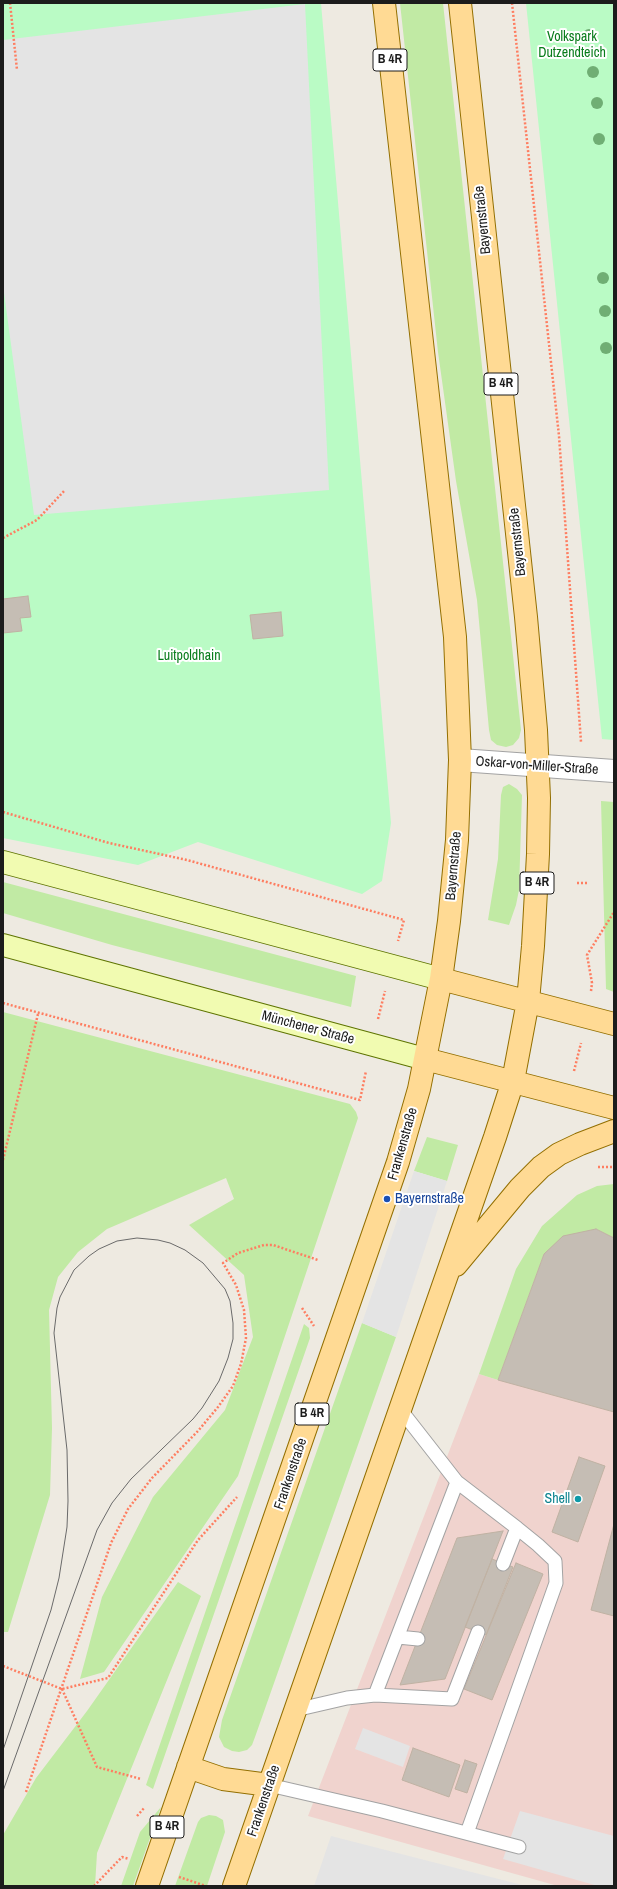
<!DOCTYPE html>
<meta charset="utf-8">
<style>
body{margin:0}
#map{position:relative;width:617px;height:1889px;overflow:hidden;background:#eeeae1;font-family:"Archivo Narrow",sans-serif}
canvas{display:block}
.frame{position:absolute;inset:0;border:4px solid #1c1c1c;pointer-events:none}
</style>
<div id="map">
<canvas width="617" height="1889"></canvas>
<div class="frame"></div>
</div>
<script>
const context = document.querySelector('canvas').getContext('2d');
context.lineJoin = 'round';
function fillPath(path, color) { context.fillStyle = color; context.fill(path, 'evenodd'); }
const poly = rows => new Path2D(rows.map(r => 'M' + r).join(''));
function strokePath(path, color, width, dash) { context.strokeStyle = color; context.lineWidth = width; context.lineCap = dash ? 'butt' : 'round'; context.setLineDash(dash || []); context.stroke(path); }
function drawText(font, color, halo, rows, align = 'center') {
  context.font = font + ' "Archivo Narrow",sans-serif'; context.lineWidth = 4; context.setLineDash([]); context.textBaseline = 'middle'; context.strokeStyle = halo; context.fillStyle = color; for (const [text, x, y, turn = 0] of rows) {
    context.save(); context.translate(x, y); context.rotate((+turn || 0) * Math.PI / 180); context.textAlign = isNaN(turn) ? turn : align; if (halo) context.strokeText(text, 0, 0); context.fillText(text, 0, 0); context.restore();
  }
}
const commercial = poly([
 [596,1229,614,1238,614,1886,558,1886,308,1816,479,1374,498,1380,544,1254,563,1236]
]);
const grass = poly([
 [400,3,443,3,521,730,519,738,513,745,506,747,497,745,491,740,489,730,477,600,456,481,438,352],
 [509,784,517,789,522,795,519,890,516,905,509,925,488,920,498,859,501,795,503,787],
 [601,801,614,802,614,992,606,989],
 [3,882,356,976,351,1007,112,945,3,913],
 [3,1012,350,1104,356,1112,358,1118,238,1476,104,1672,80,1679,102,1597,153,1497,225,1410,253,1337,244,1275,189,1225,234,1199,226,1178,107,1229,78,1252,58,1277,49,1310,52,1428,50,1495,8,1632,3,1632],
 [427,1137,458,1145,447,1181,414,1171],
 [614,1184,614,1238,596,1229,544,1254,498,1380,479,1374,516,1269,542,1226,577,1195,597,1186],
 [362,1323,396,1337,255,1737,252,1745,247,1750,239,1752,232,1751,224,1747,219,1737,222,1720],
 [304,1324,309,1328,310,1338,153,1789,146,1785],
 [178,1582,201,1596,97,1853,95,1886,3,1886,3,1835,36,1778,87,1711],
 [161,1807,133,1886,121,1886,140,1832],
 [209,1815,216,1816,223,1820,225,1832,207,1886,175,1886,198,1822,201,1818]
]);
const park = poly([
 [3,3,321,3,391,823,382,881,362,894,198,842,138,865,3,838],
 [526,3,614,3,614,740,602,739]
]);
const parking = poly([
 [305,4,329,490,34,515,3,285,3,40],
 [414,1171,447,1181,396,1337,362,1323],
 [363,1728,410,1746,403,1767,355,1749],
 [520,1811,614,1836,614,1886,598,1886,503,1859],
 [331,1836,526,1886,314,1886]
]);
const building = poly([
 [28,596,31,617,20,618,22,631,3,633,3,599,28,596],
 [281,612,283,636,253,639,250,615,281,612],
 [596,1229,614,1238,614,1412,498,1380,544,1254,563,1236,596,1229],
 [579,1457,605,1466,578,1542,552,1532,579,1457],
 [614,1524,614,1616,591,1610,614,1524],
 [503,1531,445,1679,400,1685,457,1538,503,1531],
 [492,1559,513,1567,486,1635,465,1627,492,1559],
 [516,1563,543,1574,492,1700,464,1689,516,1563],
 [413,1748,460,1765,449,1797,402,1780,413,1748],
 [465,1760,477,1764,467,1793,455,1789,465,1760]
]);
const path = poly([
 [10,3,17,70],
 [512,3,559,436,581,742],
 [3,538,37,520,65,490],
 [3,812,109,843,187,860,404,920,398,941],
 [577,883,587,883],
 [591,991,592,983,587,955,614,912],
 [3,1003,360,1100,366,1071],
 [378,1019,385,991],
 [574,1071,581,1043],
 [3,1160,38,1014],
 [598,1167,614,1167],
 [302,1308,314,1326],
 [3,1666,62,1689,108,1678,198,1540,237,1497],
 [62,1689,97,1767,141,1779],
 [26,1792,111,1543,128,1509,152,1478,198,1431,218,1407,233,1386,241,1364,246,1338,244,1310,236,1285,223,1263,238,1253,264,1245,273,1245,318,1260],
 [137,1816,145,1807],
 [179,1877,206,1886],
 [94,1886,122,1857,129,1859]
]);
const lane = poly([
 [400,1409,457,1482,517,1528,503,1564],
 [398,1637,418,1639],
 [375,1695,457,1482],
 [295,1710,347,1698,375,1695,452,1699,478,1632],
 [269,1785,382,1811,519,1847],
 [467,1833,556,1583,555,1561,538,1545,517,1528]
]);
const street = poly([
 [460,760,614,771]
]);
const secondary = poly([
 [3,862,441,979],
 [3,945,425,1059]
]);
const primary = poly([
 [441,979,614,1024],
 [425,1059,614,1108],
 [456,1265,520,1188,541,1167,559,1154,580,1144,614,1131],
 [188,1767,223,1779,269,1785],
 [147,1886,398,1162,419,1089,441,979,449,921,457,840,460,760,455,637,384,3],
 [234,1886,495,1137,513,1081,528,1001,533,946,538,854,539,798,536,730,526,617,460,3]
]);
const tram = poly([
 [3,1750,51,1610,59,1578,67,1527,68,1501,67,1450,54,1333,57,1308,60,1297,74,1270,89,1256,99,1249,117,1241,137,1238,158,1240,170,1243,185,1250,203,1263,225,1289,230,1301,233,1323,233,1339,228,1358,219,1381,202,1408,193,1419,131,1479,112,1503,97,1530,3,1791]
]);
const trees = [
 [589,35],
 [593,72],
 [597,103],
 [599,139],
 [603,278],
 [605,311],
 [606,348]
];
const markers = [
 [387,1199,4,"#1a4fb4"],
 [578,1499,4,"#0f9aa8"]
];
const shields = [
 [390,60,34],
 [501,384,34],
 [537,883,34],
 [312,1414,34],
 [167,1827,34]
];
const shieldNames = [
 ["B 4R",390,60],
 ["B 4R",501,384],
 ["B 4R",537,883],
 ["B 4R",312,1414],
 ["B 4R",167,1827]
];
const parkNames = [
 ["Volkspark",572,37],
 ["Dutzendteich",572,53],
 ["Luitpoldhain",189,656]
];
const streetNames = [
 ["Bayernstraße",483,220,-96],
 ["Bayernstraße",518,542,-96],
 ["Oskar-von-Miller-Straße",537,766,4],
 ["Bayernstraße",454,866,-85],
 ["Münchener Straße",308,1028,15],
 ["Frankenstraße",403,1144,-74],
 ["Frankenstraße",291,1474,-71],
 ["Frankenstraße",264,1801,-71]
];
const transitNames = [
 ["Bayernstraße",395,1199]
];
const cultureNames = [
 ["Shell",570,1499]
];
fillPath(commercial, '#f0d3ce');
fillPath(grass, '#c1eaa4');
fillPath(park, '#bafbc5');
fillPath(parking, '#e4e4e4');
fillPath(building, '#c5bdb4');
strokePath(building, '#c0b2a3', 1);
strokePath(lane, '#a3a3a3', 15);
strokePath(street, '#a3a3a3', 24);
strokePath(secondary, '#5e7401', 24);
strokePath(primary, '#936f00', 24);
strokePath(path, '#fe7e61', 2.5, [2, 2]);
strokePath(lane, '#fff', 13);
strokePath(street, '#fff', 22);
strokePath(secondary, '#f1fbb1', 22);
strokePath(primary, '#ffda94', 22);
strokePath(tram, '#6a6a6a', 1);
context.fillStyle = '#70ae74';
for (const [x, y] of trees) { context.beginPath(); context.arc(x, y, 6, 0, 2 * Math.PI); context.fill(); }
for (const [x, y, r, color] of markers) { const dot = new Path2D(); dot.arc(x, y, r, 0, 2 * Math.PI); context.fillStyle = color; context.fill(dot); strokePath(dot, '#fff', 1.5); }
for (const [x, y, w] of shields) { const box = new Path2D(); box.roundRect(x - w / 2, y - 11, w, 22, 3); context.fillStyle = '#fff'; context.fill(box); strokePath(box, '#1c1c1c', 1); }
drawText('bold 13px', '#1c1c1c', null, shieldNames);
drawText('14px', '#087c1b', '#fff', parkNames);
drawText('14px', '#1c1c1c', '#fff', streetNames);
drawText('14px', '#164399', '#fff', transitNames, 'left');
drawText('14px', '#0d838f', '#fff', cultureNames, 'right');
</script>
